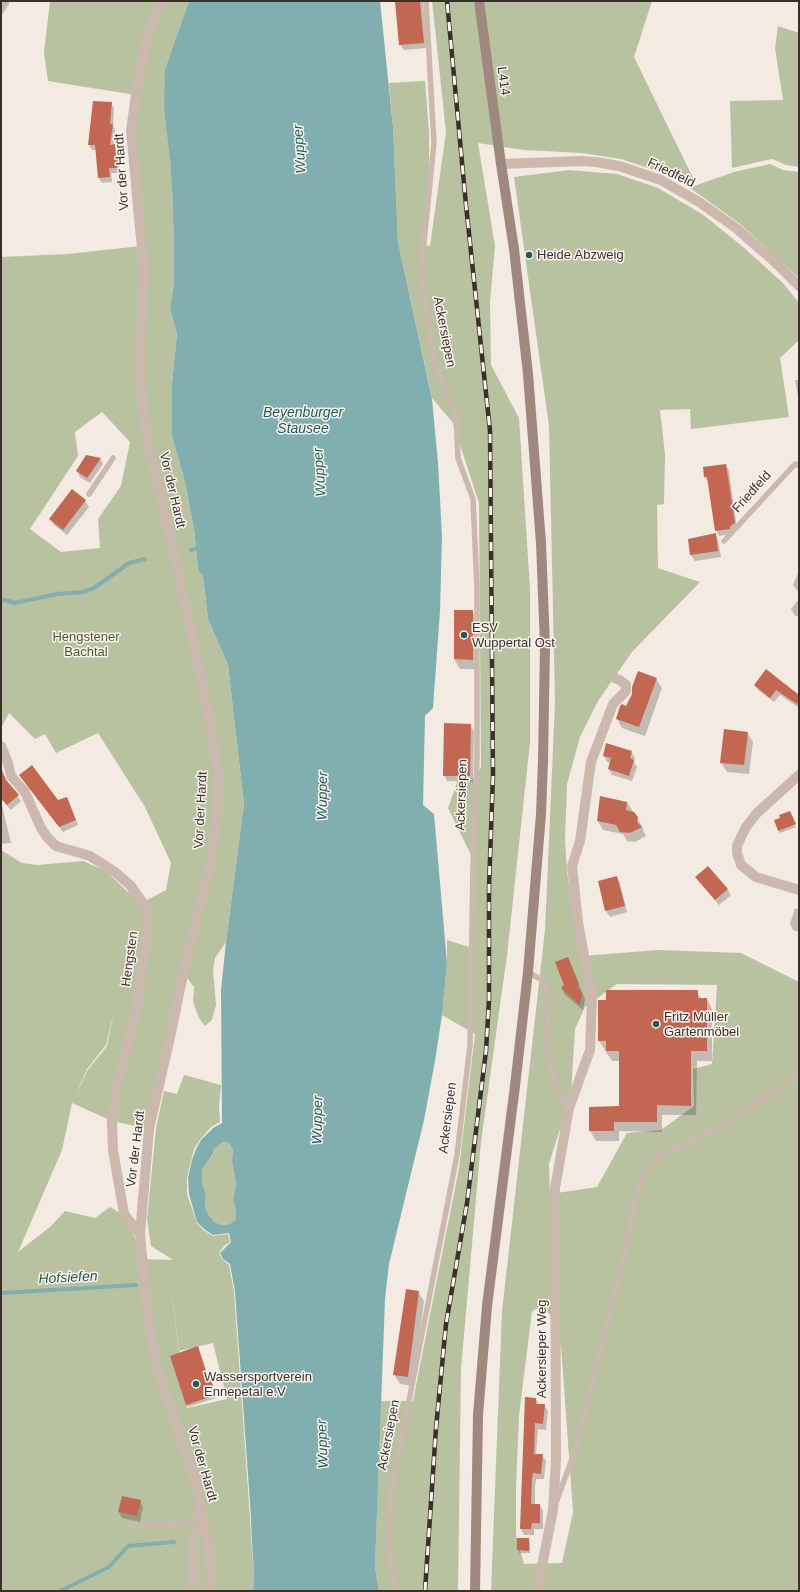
<!DOCTYPE html>
<meta charset="utf-8">
<style>
body{margin:0}
#map{position:relative;width:800px;height:1592px;overflow:hidden;background:#f3eae1;font-family:Helvetica,sans-serif}
canvas{display:block}
.frame{position:absolute;inset:0;border:2px solid #3a2f2b;pointer-events:none}
</style>
<div id="map">
<canvas width="800" height="1592"></canvas>
<div class="frame"></div>
</div>
<script>
const context = document.querySelector('canvas').getContext('2d');
context.lineJoin = 'round';
function fillPath(path, color) { context.fillStyle = color; context.fill(path, 'evenodd'); }
const poly = rows => new Path2D(rows.map(r => 'M' + r).join(''));
function strokePath(path, color, width, dash) { context.strokeStyle = color; context.lineWidth = width; context.lineCap = dash ? 'butt' : 'round'; context.setLineDash(dash || []); context.stroke(path); }
function drawText(font, color, halo, rows, align = 'center') {
  context.font = font + ' Helvetica,sans-serif'; context.lineWidth = 3; context.setLineDash([]); context.textBaseline = 'middle'; context.strokeStyle = halo; context.fillStyle = color; for (const [text, x, y, turn = 0] of rows) {
    context.save(); context.translate(x, y); context.rotate((+turn || 0) * Math.PI / 180); context.textAlign = isNaN(turn) ? turn : align; if (halo) context.strokeText(text, 0, 0); context.fillText(text, 0, 0); context.restore();
  }
}
const green = poly([
 [50,1,189,1,165,69,173,206,174,283,170,309,177,334,172,383,172,436,184,478,194,529,198,570,203,576,208,619,228,665,244,804,226,942,215,958,213,970,216,1005,212,1020,205,1026,199,1018,193,1002,194,987,184,974,149,1129,112,1121,72,1103,62,1150,18,1252,51,1226,65,1211,95,1218,110,1207,128,1218,142,1259,173,1260,151,1246,147,1219,156,1128,164,1091,177,1094,184,1075,221,1085,219,1106,220,1122,211,1127,200,1140,194,1149,187,1178,187,1194,197,1223,203,1230,213,1236,228,1234,230,1242,224,1246,219,1253,222,1259,229,1265,234,1292,249,1504,254,1577,253,1591,1,1591,1,850,22,863,37,865,83,861,106,871,128,892,143,902,166,890,171,863,145,807,98,733,56,753,45,734,35,739,9,713,1,728,1,257,68,254,141,246,134,166,136,95,48,81,44,52],
 [102,412,130,442,121,486,98,519,100,548,61,552,30,529,78,456,75,432],
 [114,1012,107,1046,87,1071,74,1099,87,1069,106,1045],
 [173,1281,172,1297,179,1351,213,1343,227,1399,187,1408,172,1296],
 [432,1,652,1,634,57,694,180,686,184,666,174,621,159,582,153,524,150,478,143,495,246,490,302,491,365,519,418,530,589,530,743,507,955,481,1142,461,1369,458,1591,379,1591,375,1567,381,1401,413,1401,459,1168,475,1034,442,1015,447,963,447,940,472,948,474,861,448,808,458,780,472,780,481,767,479,503,453,423,432,398,398,242,393,127,389,83,425,81,429,131,429,189,421,245,430,246,446,132],
 [778,26,799,33,799,167,786,165,772,159,732,168,730,101,783,100,775,48],
 [770,164,783,170,799,172,799,278,739,223,690,188,697,185,734,172],
 [569,170,617,174,658,188,702,214,742,246,783,283,799,303,799,340,780,358,789,417,691,429,690,409,660,410,665,454,664,504,657,505,658,568,700,582,632,652,598,701,580,737,567,784,565,840,567,871,574,923,581,956,659,950,741,953,799,982,799,1591,491,1591,502,1311,545,930,555,703,549,426,514,177],
 [617,984,717,985,712,1064,693,1069,694,1106,661,1130,627,1133,597,1187,550,1194,549,1164,571,1094,575,1029,585,1007],
 [542,1306,553,1318,561,1346,573,1512,562,1563,524,1564,516,1535,516,1487,519,1416,532,1311],
 [223,1142,229,1143,233,1150,232,1161,236,1184,233,1199,236,1211,236,1219,234,1221,229,1224,223,1225,214,1222,206,1211,205,1198,206,1194,202,1183,202,1171,204,1167,213,1155,214,1149]
]);
const water = poly([
 [189,1,380,1,393,127,398,242,432,399,438,463,442,536,440,611,433,708,425,716,423,805,434,814,447,963,442,1015,435,1061,424,1120,389,1264,385,1299,375,1567,379,1591,253,1591,254,1577,250,1503,235,1292,230,1264,223,1259,220,1253,231,1242,229,1233,213,1235,204,1229,197,1222,189,1194,188,1178,192,1160,196,1149,201,1140,213,1128,222,1123,221,990,226,942,244,804,228,665,208,619,203,576,198,570,194,529,184,478,172,436,172,383,177,334,170,309,174,283,173,206,170,159,164,107,165,69],
 [223,1142,229,1143,233,1150,232,1161,236,1184,233,1199,236,1211,236,1219,234,1221,229,1224,223,1225,214,1222,206,1211,205,1199,206,1194,202,1183,202,1171,204,1167,213,1154,214,1149]
]);
const shadow = poly([
 [1,1,9,1,9,4,1,16],
 [397,1,423,1,427,48,404,50,400,44],
 [111,103,114,109,113,126,115,130,113,146,115,145,118,151,119,173,111,173,112,182,102,183,99,178,97,150,92,150,89,145],
 [795,380,799,380,799,402],
 [100,458,103,464,90,483,80,477,77,471],
 [726,465,729,471,737,529,732,534,719,536,716,530,708,482,705,477],
 [85,501,89,507,67,535,54,525,50,519],
 [715,534,718,540,721,557,695,561,691,555],
 [799,571,799,593,793,585],
 [799,599,799,616,795,616,791,609],
 [455,611,472,611,478,621,478,669,460,669,454,659],
 [766,671,799,696,799,708,780,695,774,702,758,690,755,685],
 [656,679,662,688,645,736,622,728,617,719,626,707],
 [470,725,474,731,473,782,447,781,444,775],
 [747,733,753,742,749,774,727,772,721,762],
 [631,752,635,758,634,762,637,767,632,781,612,775,609,769,610,763,607,762,604,756],
 [2,771,8,783,21,801,11,810,1,799,1,772],
 [20,776,58,801,69,804,78,825,63,832],
 [1,801,11,843,1,844],
 [627,802,643,828,643,830,646,836,635,842,627,841,623,834,603,830,598,821],
 [791,815,796,827,780,833,779,830,782,818],
 [616,877,620,883,627,912,610,917,606,911],
 [696,877,727,889,731,895,719,905],
 [795,908,799,910,799,932,793,930,790,924],
 [571,965,585,999,583,1010,565,995,562,989,565,985],
 [697,991,701,999,707,999,712,1009,712,1061,697,1061,696,1115,662,1115,662,1132,619,1131,619,1141,596,1141,590,1131,620,1107,620,1061,612,1061,599,1041],
 [418,1292,424,1301,413,1386,400,1384,394,1374],
 [207,1375,210,1377,216,1398,188,1407,187,1404],
 [536,1399,539,1405,544,1405,548,1411,546,1430,538,1429,536,1455,542,1455,546,1461,544,1479,536,1479,535,1486,535,1505,540,1505,543,1511,543,1529,534,1529,534,1535,524,1535,521,1529],
 [140,1501,143,1507,140,1522,122,1518,119,1512],
 [518,1539,528,1539,530,1542,530,1553,519,1553,518,1550]
]);
const stream = poly([
 [191,550,200,548],
 [1,599,15,603,57,594,83,592,94,588,129,563,145,559],
 [1,1293,136,1285],
 [60,1591,109,1567,128,1546,174,1542]
]);
const building = poly([
 [395,1,420,1,424,43,399,45],
 [93,101,112,102,110,124,113,124,110,145,115,144,117,168,109,168,110,177,98,178,95,145,88,145],
 [86,455,101,458,87,478,76,471],
 [726,464,735,523,730,526,730,529,715,531,707,477,704,477,703,467],
 [72,489,86,500,63,530,49,519],
 [716,533,718,551,690,555,688,539],
 [454,610,473,610,473,660,454,659],
 [766,669,799,695,799,700,797,704,776,690,770,698,754,685],
 [638,671,657,678,639,727,616,719,620,706,622,704,626,706,632,694,632,687],
 [444,723,471,724,470,776,443,776],
 [724,729,748,732,744,765,720,763],
 [606,743,632,751,630,758,634,760,629,776,608,769,611,758,603,756],
 [32,765,58,800,67,797,76,820,59,827,19,775],
 [1,768,6,780,19,795,7,805,1,798],
 [600,796,627,802,626,810,634,812,638,817,637,822,642,827,630,833,620,832,616,825,597,821],
 [790,811,796,824,778,831,774,820,780,818,779,815],
 [708,866,728,889,715,900,695,877],
 [617,876,625,906,605,911,598,881],
 [568,957,579,984,577,988,582,992,580,1005,561,988,564,985,555,962],
 [606,990,698,990,698,998,707,998,707,1051,691,1051,691,1106,657,1105,657,1122,614,1122,614,1131,589,1131,589,1107,619,1106,619,1051,606,1051,606,1041,598,1041,598,1000,606,1000],
 [406,1289,419,1291,408,1377,393,1375],
 [198,1346,207,1374,209,1373,216,1395,186,1405,170,1356],
 [525,1397,536,1398,536,1404,545,1404,543,1424,535,1423,534,1454,543,1454,541,1474,533,1473,532,1479,531,1504,540,1504,540,1523,532,1523,531,1529,520,1529],
 [122,1496,141,1500,137,1516,118,1512],
 [517,1538,529,1538,529,1551,517,1550]
]);
const service = poly([
 [89,494,113,458],
 [724,541,795,464,799,465],
 [528,972,540,979,546,986,549,1005,547,1029,548,1052,557,1091,569,1108],
 [557,1500,576,1448,627,1243,635,1200,646,1171,651,1164,660,1156,731,1121,799,1075],
 [133,1525,179,1524,202,1516],
 [397,1591,392,1573,388,1542,390,1498,457,1155,470,1045,473,865,477,755,477,588,473,499,458,458,456,416,435,364,421,272,434,143,426,1]
]);
const minor = poly([
 [161,1,145,45,136,95,131,131,144,271,140,359,143,410,148,443,175,557,209,715,218,776,217,817,211,863,183,974,171,1033,149,1129,140,1234,146,1301,155,1360,199,1493,202,1522,209,1542,211,1591],
 [501,164,582,161,596,162,619,166,661,180,699,202,736,228,777,264,799,286],
 [1,746,8,763,11,776,25,792,41,828,47,837,56,846,90,856,115,872,130,885,147,909,146,941,135,1017,118,1081,112,1121,113,1150,124,1214,140,1234],
 [799,775,757,813,746,827,741,837,737,846,737,853,741,865,756,877,799,890],
 [193,1591,193,1539,202,1522],
 [537,1591,553,1510,556,1459,555,1188,569,1108,590,1050,592,1000,578,922,572,866,580,841,591,762,613,704,626,691,626,685,621,681,615,678]
]);
const secondary = poly([
 [475,1591,478,1415,487,1306,515,1086,528,972,541,814,543,760,545,646,541,543,528,374,514,249,501,164,479,1]
]);
const rail = poly([
 [425,1591,436,1428,446,1324,467,1203,486,1051,489,1000,489,887,493,775,490,431,466,205,447,1]
]);
const markers = [
 [529,255,4,"#22595a"],
 [464,635,4,"#22595a"],
 [656,1024,4,"#22595a"],
 [196,1384,4,"#22595a"]
];
const streetNames = [
 ["L414",503,81,82],
 ["Vor der Hardt",122,172,-94],
 ["Friedfeld",671,173,26],
 ["Ackersiepen",444,332,79],
 ["Vor der Hardt",172,490,77],
 ["Friedfeld",752,492,-48],
 ["Ackersiepen",462,795,-88],
 ["Vor der Hardt",201,810,-87],
 ["Hengsten",130,959,-82],
 ["Ackersiepen",448,1118,-83],
 ["Vor der Hardt",136,1149,-83],
 ["Ackersieper Weg",542,1349,-90],
 ["Ackersiepen",389,1435,-79],
 ["Vor der Hardt",202,1464,74]
];
const poiNames = [
 ["Heide Abzweig",537,255],
 ["ESV",472,628],
 ["Wuppertal Ost",472,643],
 ["Fritz Müller",664,1017],
 ["Gartenmöbel",664,1032],
 ["Wassersportverein",204,1377],
 ["Ennepetal e.V",204,1392]
];
const parkNames = [
 ["Hengstener",86,637],
 ["Bachtal",86,652]
];
const waterNames = [
 ["Wupper",300,149,-94],
 ["Beyenburger",303,413],
 ["Stausee",303,429],
 ["Wupper",320,472,-94],
 ["Wupper",323,796,-89],
 ["Wupper",318,1120,-89],
 ["Hofsiefen",68,1278,-3],
 ["Wupper",323,1444,-92]
];
fillPath(green, '#b8c2a1');
fillPath(water, '#81afaf');
fillPath(shadow, '#0003');
strokePath(stream, '#81afaf', 4);
fillPath(building, '#c26751');
strokePath(service, '#cbb9ad', 5.5);
strokePath(minor, '#cbb9ad', 10);
strokePath(secondary, '#9f897e', 10);
strokePath(rail, '#3a2f2b', 4.5);
strokePath(rail, '#faf4ee', 3, [9]);
for (const [x, y, r, color] of markers) { const dot = new Path2D(); dot.arc(x, y, r, 0, 2 * Math.PI); context.fillStyle = color; context.fill(dot); strokePath(dot, '#faf4ee', 1.5); }
drawText('13px', '#3a2f2b', '#faf4ee', streetNames);
drawText('13px', '#3a2f2b', '#faf4ee', poiNames, 'left');
drawText('13px', '#4b5730', '#faf4ee', parkNames);
drawText('italic 14px', '#22595a', '#faf4ee', waterNames);
</script>
